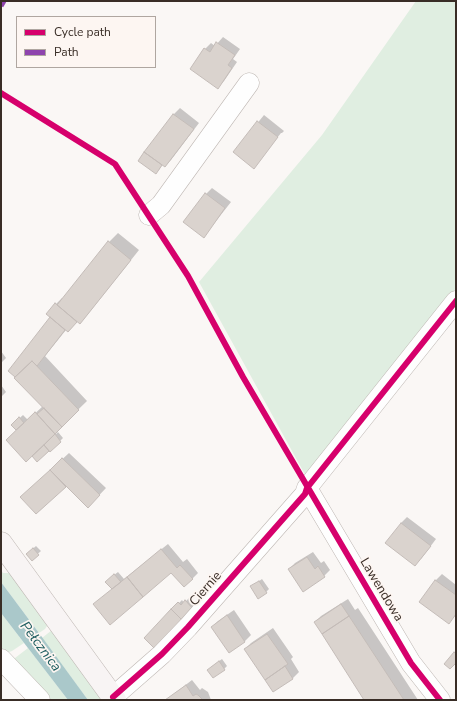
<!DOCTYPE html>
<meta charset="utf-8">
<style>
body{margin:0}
#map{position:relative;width:457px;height:701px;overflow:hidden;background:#faf7f5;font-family:"Nunito Sans",sans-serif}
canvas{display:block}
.frame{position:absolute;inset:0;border:2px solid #392d26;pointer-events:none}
.legend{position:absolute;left:16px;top:16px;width:140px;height:52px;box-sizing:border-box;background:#fdf6f2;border:1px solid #afa6a0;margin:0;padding:5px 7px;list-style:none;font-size:12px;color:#392d26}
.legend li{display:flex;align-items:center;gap:8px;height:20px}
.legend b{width:20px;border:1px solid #afa6a0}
</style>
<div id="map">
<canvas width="457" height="701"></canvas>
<div class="frame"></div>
<ul class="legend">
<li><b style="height:5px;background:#d6006c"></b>Cycle path</li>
<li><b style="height:5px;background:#8e44ad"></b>Path</li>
</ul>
</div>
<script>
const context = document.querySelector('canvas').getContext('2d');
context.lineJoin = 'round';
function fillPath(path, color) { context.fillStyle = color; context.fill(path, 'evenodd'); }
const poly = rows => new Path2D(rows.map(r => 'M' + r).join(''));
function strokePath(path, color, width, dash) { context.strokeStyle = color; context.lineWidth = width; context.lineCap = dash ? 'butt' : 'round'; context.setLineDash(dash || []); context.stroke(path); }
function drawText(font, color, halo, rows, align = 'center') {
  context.font = font + ' "Nunito Sans",sans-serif'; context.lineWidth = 3.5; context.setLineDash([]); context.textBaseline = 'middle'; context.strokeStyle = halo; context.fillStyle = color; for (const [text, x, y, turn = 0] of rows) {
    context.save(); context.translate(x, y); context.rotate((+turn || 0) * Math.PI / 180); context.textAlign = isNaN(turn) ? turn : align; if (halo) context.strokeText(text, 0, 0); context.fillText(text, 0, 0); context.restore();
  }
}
const green = poly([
 [416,1,456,1,456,288,308,480,199,282,322,135],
 [1,570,3,573,13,573,49,623,45,629,39,633,1,582],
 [1,613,24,643,12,651,6,653,1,651],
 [52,630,105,700,88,700,42,638],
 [28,648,68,700,47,700,12,663,15,658]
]);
const water = poly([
 [1,582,39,633,88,700,68,700,1,613]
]);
const shadow = poly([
 [223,37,240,49,233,59,237,62,224,81,218,87,205,49,211,43,215,46],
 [180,108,199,123,171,160,165,166,163,164,159,170,139,160,174,114],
 [264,115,284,131,282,133,281,133,258,162,259,162,254,167,234,152],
 [212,188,231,202,209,230,204,236,206,194],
 [118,233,139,250,88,314,80,323,77,321,74,325,66,330,45,356,87,401,53,434,55,435,58,432,63,438,50,451,49,449,37,460,17,430,12,425,23,415,28,420,43,406,10,371,51,317,56,304,62,298,63,299,109,242],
 [1,351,6,358,1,363],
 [1,385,6,392,1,397],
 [69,453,106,488,88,507,66,486,37,513,28,491],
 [407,517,436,539,421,559,401,523],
 [168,544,183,562,187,559,198,573,192,579,172,572,113,589,109,579,118,572,124,579],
 [36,546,41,551,32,559,27,554],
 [313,552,321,563,324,561,330,570,324,576,289,569,295,563],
 [442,574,456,585,456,615,449,622,420,602,436,580],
 [262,579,269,589,266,592,251,587],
 [189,598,196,607,155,647,172,610,182,600,184,603],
 [348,599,355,610,358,608,418,700,365,700,315,622,321,616],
 [234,610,251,635,245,641,229,652,212,627,218,621],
 [273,628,293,657,291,659,299,672,293,678,274,691,245,649,251,643],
 [222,659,227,666,224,669,211,667],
 [192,680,200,690,202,688,208,692,211,700,166,700]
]);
const building = poly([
 [216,42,235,55,228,65,232,68,218,89,190,69,204,48,210,52,216,42],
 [173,114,194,129,165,167,144,152,173,114],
 [257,121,278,137,254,169,233,152,257,121],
 [144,152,162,165,156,174,138,161,144,152],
 [205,193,225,208,204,238,183,222,205,193],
 [108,241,131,260,80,324,57,305,108,241],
 [55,303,77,322,68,332,46,314,55,303],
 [50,317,65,330,37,366,32,361,15,377,8,371,50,317],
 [32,361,79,410,62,427,14,378,32,361],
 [44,408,62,427,55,434,37,414,44,408],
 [35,412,55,434,26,462,6,440,35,412],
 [19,417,24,423,16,430,11,425,19,417],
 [55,434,61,442,50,452,44,445,55,434],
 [44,445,49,451,37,462,32,456,44,445],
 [62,458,100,495,88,508,50,470,62,458],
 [50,470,66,487,36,514,20,497,50,470],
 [401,523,431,546,415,566,385,543,401,523],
 [33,548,39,555,32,561,26,554,33,548],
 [161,549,177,568,180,565,193,579,184,587,171,573,143,597,127,577,161,549],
 [307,557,315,569,318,566,325,577,303,592,288,569,307,557],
 [114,574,121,582,112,589,105,582,114,574],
 [127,577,143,597,110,625,93,604,127,577],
 [435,580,456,595,456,614,449,624,419,602,435,580],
 [259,581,267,593,258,599,250,586,259,581],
 [185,600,194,610,183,621,171,609,178,602,181,605,185,600],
 [341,604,349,616,322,634,314,622,341,604],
 [171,609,183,621,155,649,144,638,171,609],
 [227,615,245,642,229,653,211,627,227,615],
 [349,616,404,700,364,700,322,634,349,616],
 [267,634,288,664,265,680,244,649,267,634],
 [454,652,456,654,456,663,450,669,444,664,454,652],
 [219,661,225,670,213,678,207,670,219,661],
 [285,666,293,679,273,692,265,680,285,666],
 [186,685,193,696,196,694,198,695,203,700,165,700,186,685]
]);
const street = poly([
 [149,215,161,205,249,83],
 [307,488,411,663,440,700],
 [1,659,40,700],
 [113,697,162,654,188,627,305,494,307,488,456,301]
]);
const secondary = poly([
 [1,543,115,700]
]);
const quiet = poly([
 [1,6,4,1]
]);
const cycleway = poly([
 [1,93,115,164,188,276,243,377,411,663,440,700],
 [113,697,162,654,188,627,305,494,307,488,456,301]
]);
const streetNames = [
 ["Ciernie",206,589,-49],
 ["Lawendowa",381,590,59]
];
const waterNames = [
 ["Pełcznica",40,647,53]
];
fillPath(green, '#e0eee1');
fillPath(water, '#aac8ca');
fillPath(shadow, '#0003');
fillPath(building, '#dad3ce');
strokePath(building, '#c4bcb8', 1);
strokePath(street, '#bdb6b2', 21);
strokePath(secondary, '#bdb6b2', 23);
strokePath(street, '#fefefe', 20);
strokePath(secondary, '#f8f4f4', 22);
strokePath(quiet, '#8e44ad', 5, [10, 5]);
strokePath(cycleway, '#d6006c', 6);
drawText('13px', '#392d26', '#fdf6f2', streetNames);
drawText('italic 14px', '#1d5c5f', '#fdf6f2', waterNames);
</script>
